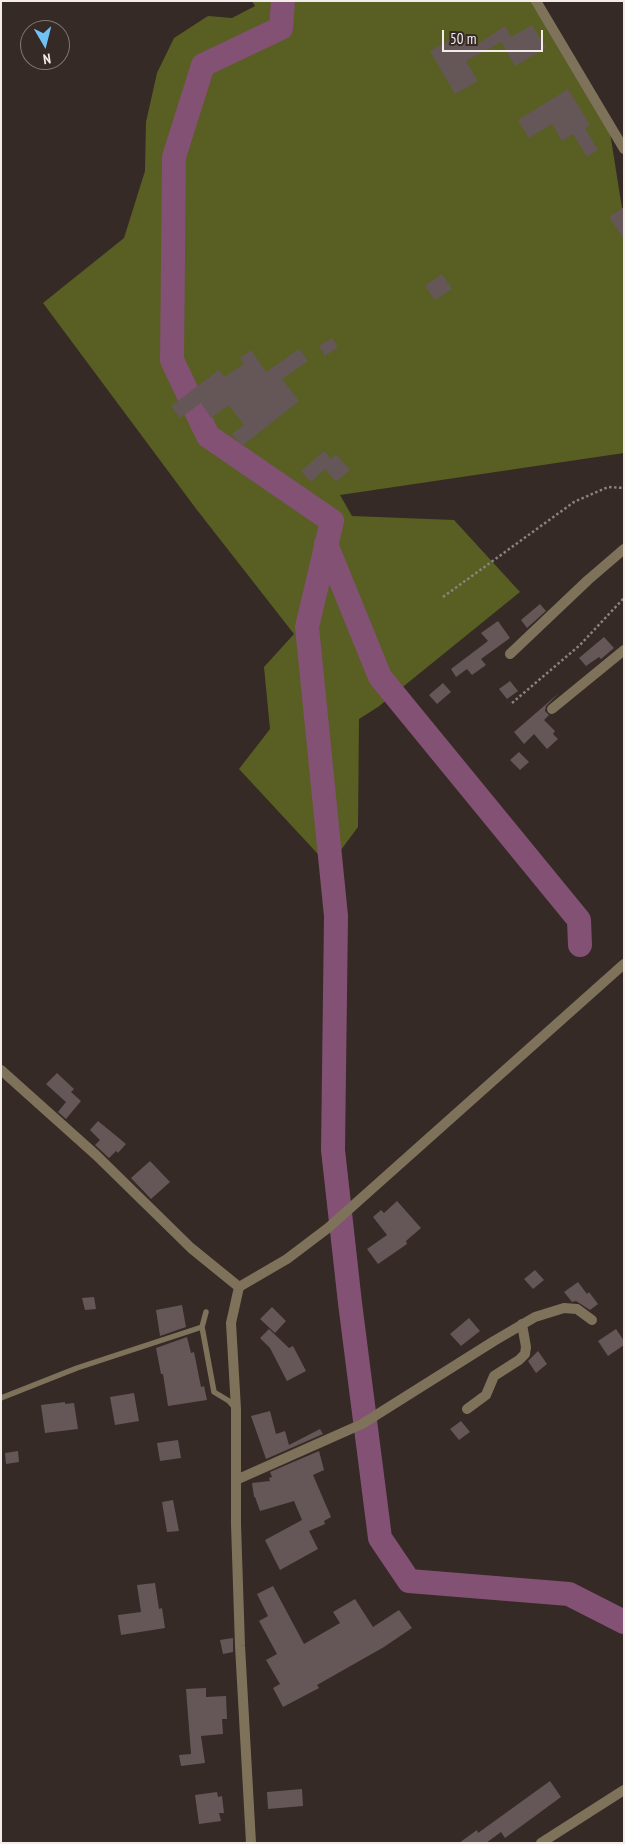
<!DOCTYPE html>
<style>
body{margin:0}
#map{position:relative;width:625px;height:1844px;overflow:hidden;background:#352a25;font-family:"PT Sans Narrow",sans-serif}
canvas{display:block}
.frame{position:absolute;inset:0;border:2px solid #f4ece9;pointer-events:none}
.north{position:absolute;left:20px;top:20px;width:50px;height:50px;box-sizing:border-box;background:#352a25;border:1px solid #817873;border-radius:50%;rotate:172deg;font-size:14px;font-weight:700;line-height:20px;text-align:center;color:#f4ece9}
.north::after{content:'';display:block;margin:auto;width:18px;height:22px;background:#70c1f4;clip-path:polygon(50% 0,100% 100%,50% 72%,0 100%)}
.scale{position:absolute;left:442px;top:30px;width:101px;height:22px;box-sizing:border-box;border:2px solid #f4ece9;border-top:0;padding-left:6px;font-size:15px;line-height:18px;white-space:nowrap;color:#f4ece9;-webkit-text-stroke:4px #352a25;paint-order:stroke}
</style>
<div id="map">
<canvas width="625" height="1844"></canvas>
<div class="frame"></div>
<div class="north">N</div>
<div class="scale">50 m</div>
</div>
<script>
const context = document.querySelector('canvas').getContext('2d');
context.lineJoin = 'round';
function fillPath(path, color) { context.fillStyle = color; context.fill(path, 'evenodd'); }
const poly = rows => new Path2D(rows.map(r => 'M' + r).join(''));
function strokePath(path, color, width, dash) { context.strokeStyle = color; context.lineWidth = width; context.lineCap = dash ? 'butt' : 'round'; context.setLineDash(dash || []); context.stroke(path); }
const forest = poly([
 [252,1,535,1,609,126,624,221,624,453,340,495,352,516,454,520,520,592,378,707,359,719,358,827,329,866,239,769,270,729,264,667,294,634,197,510,43,303,124,238,145,171,146,122,157,73,174,38,208,16,232,18,255,6]
]);
const river = poly([
 [283,1,281,28,203,65,174,157,172,360,208,436,332,521,307,627,336,916,333,1150,350,1303,380,1538,409,1581,569,1594,624,1622],
 [326,544,380,677,579,920,580,945]
]);
const building = poly([
 [532,25,546,48,515,66,501,42,466,61,478,81,455,94,430,51,453,38,456,44,473,35,478,44,505,26,511,37],
 [568,89,590,125,585,128,598,150,587,157,573,134,562,141,552,124,529,138,518,120],
 [624,207,624,239,609,217],
 [442,274,452,289,435,300,425,286],
 [332,338,338,347,325,356,319,346],
 [299,349,308,361,282,379,299,401,242,446,232,434,244,425,229,405,211,418,201,403,180,418,171,406,219,370,224,377,244,364,240,358,251,350,266,372],
 [324,451,331,459,336,454,350,470,336,482,325,469,311,482,301,471],
 [540,604,546,611,527,628,521,620],
 [498,621,510,638,481,659,486,665,472,675,467,669,456,677,451,669,488,641,481,633],
 [604,637,614,648,601,659,599,657,586,666,579,658],
 [510,681,518,691,507,699,499,689],
 [443,683,451,692,437,704,429,695],
 [559,693,546,706,545,711,549,715,544,720,555,731,553,734,558,739,547,749,534,734,524,744,514,732],
 [519,752,529,762,520,770,510,760],
 [57,1073,74,1089,71,1092,81,1101,66,1119,58,1112,66,1102,46,1084],
 [98,1121,126,1144,118,1153,116,1151,109,1158,95,1145,100,1140,90,1130],
 [150,1161,170,1182,151,1199,131,1178],
 [397,1201,421,1228,406,1241,407,1244,378,1264,367,1249,387,1235,373,1217,381,1210,384,1213],
 [535,1270,544,1280,533,1289,524,1279],
 [578,1282,587,1294,589,1292,598,1304,590,1310,576,1301,572,1302,564,1292],
 [94,1297,96,1309,85,1310,82,1298],
 [182,1305,186,1327,160,1336,156,1310],
 [272,1307,286,1321,275,1333,260,1319],
 [469,1318,480,1331,461,1346,450,1334],
 [269,1329,289,1348,293,1346,306,1371,287,1381,270,1348,260,1338],
 [616,1329,624,1341,624,1345,608,1356,598,1341],
 [187,1337,191,1353,194,1352,201,1387,204,1386,207,1400,168,1406,163,1374,161,1374,156,1348],
 [538,1351,547,1364,536,1373,528,1361],
 [134,1393,139,1421,115,1425,110,1397],
 [65,1402,65,1404,74,1403,78,1429,45,1433,41,1405],
 [270,1411,276,1434,285,1431,289,1445,320,1429,323,1434,266,1459,251,1416],
 [461,1421,470,1432,459,1440,450,1429],
 [178,1440,181,1458,160,1461,157,1443],
 [18,1451,19,1462,6,1464,5,1453],
 [319,1451,324,1470,313,1475,331,1517,324,1521,325,1524,309,1531,318,1549,280,1570,265,1540,302,1520,294,1501,260,1511,255,1497,254,1497,252,1483,270,1481,269,1478,272,1477,270,1472],
 [173,1500,179,1531,167,1532,162,1502],
 [155,1583,159,1609,162,1608,165,1628,121,1635,118,1615,141,1612,137,1585],
 [273,1586,304,1644,340,1623,333,1612,355,1599,373,1627,399,1610,412,1628,384,1647,317,1685,319,1688,283,1707,273,1688,280,1684,266,1660,277,1654,259,1621,268,1616,257,1594],
 [233,1638,233,1652,223,1654,220,1640],
 [206,1688,206,1697,226,1696,227,1719,222,1719,223,1734,201,1736,205,1763,181,1766,179,1755,191,1754,186,1689],
 [550,1781,561,1797,505,1838,501,1832,486,1843,459,1843,477,1830,478,1833],
 [302,1789,303,1806,268,1809,267,1792],
 [217,1792,218,1797,222,1796,224,1813,219,1813,221,1821,199,1824,195,1795]
]);
const path = poly([
 [443,597,574,502,608,487,624,488],
 [512,703,580,645,624,598]
]);
const lane = poly([
 [206,1312,202,1327,214,1392,229,1401,235,1408],
 [1,1398,77,1368,202,1327]
]);
const street = poly([
 [536,1,624,149],
 [510,654,588,580,624,549],
 [552,709,624,650],
 [1,1070,96,1155,191,1248,239,1287],
 [467,1409,486,1395,494,1376,519,1360,525,1354,526,1347,522,1324],
 [236,1480,362,1424,494,1341,535,1317,564,1308,577,1309,592,1320],
 [251,1843,240,1646,236,1524,236,1409,231,1323,239,1287,287,1259,328,1228,624,964],
 [541,1843,624,1790]
]);
fillPath(forest, '#595e22');
strokePath(river, '#835174', 24);
fillPath(building, '#655758');
strokePath(path, '#8c827e', 2.5, [2.5, 2.5]);
strokePath(lane, '#7f725b', 5.5);
strokePath(street, '#7f725b', 10);
</script>
